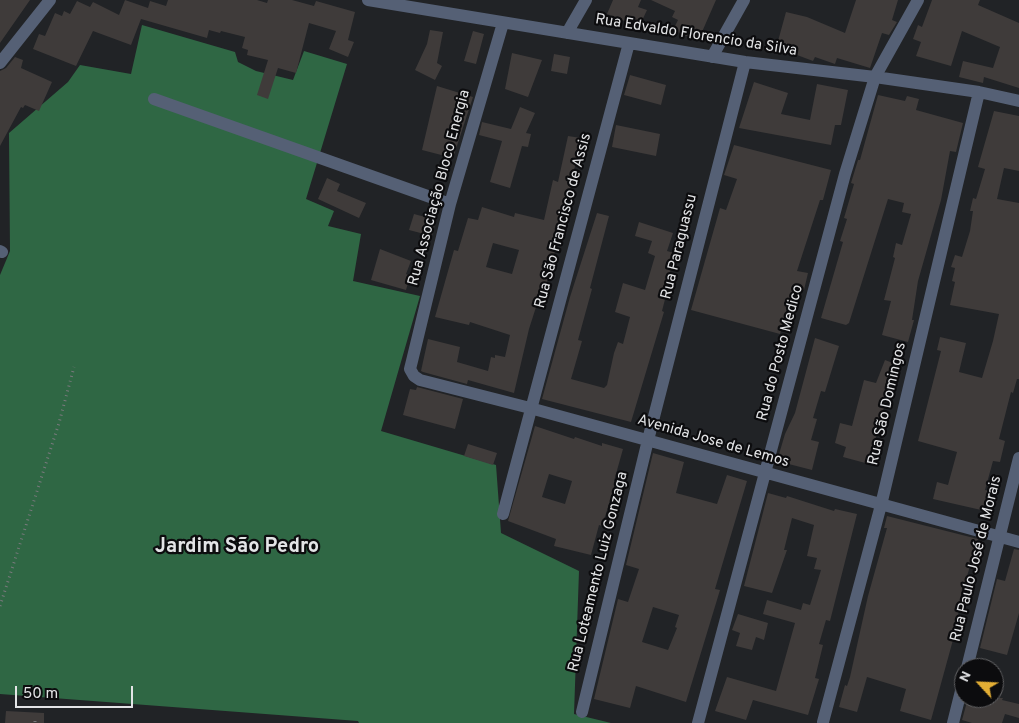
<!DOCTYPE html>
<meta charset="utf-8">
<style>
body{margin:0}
#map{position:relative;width:1019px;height:723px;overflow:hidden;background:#212326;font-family:Overpass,sans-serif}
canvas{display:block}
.north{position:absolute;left:954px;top:658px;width:50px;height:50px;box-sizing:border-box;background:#0c0c0e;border:1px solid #626264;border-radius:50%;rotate:295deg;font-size:14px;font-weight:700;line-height:20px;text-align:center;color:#e3e4e6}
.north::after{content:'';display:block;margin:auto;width:18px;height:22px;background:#e3ae34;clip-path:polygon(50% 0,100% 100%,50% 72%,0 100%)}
.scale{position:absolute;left:15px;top:686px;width:118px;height:22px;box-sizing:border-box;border:2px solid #e3e4e6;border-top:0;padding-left:6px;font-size:15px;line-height:18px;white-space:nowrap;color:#e3e4e6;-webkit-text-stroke:4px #0c0c0e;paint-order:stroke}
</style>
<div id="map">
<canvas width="1019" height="723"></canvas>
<div class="north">N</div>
<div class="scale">50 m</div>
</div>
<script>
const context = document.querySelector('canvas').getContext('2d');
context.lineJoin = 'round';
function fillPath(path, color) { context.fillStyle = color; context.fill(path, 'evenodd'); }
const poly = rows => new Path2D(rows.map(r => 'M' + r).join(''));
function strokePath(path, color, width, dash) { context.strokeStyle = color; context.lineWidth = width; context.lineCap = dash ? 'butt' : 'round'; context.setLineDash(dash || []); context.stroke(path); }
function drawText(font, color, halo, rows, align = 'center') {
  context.font = font + ' Overpass,sans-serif'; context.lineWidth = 4.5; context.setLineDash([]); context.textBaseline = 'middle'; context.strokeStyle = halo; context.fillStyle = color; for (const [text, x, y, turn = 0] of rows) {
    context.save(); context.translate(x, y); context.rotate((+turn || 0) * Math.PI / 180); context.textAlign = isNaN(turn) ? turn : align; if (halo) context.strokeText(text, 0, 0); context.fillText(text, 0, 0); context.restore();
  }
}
const forest = poly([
 [142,25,235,52,238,62,256,71,293,80,304,51,347,64,306,199,334,211,328,226,361,234,353,281,420,296,381,431,496,465,501,533,579,571,574,714,611,723,359,723,358,721,0,694,0,275,10,251,9,133,68,82,80,65,131,74]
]);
const building = poly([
 [0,0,30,0,0,43],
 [125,0,148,8,150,1,166,6,168,0,257,0,267,3,268,0,292,0,314,6,316,1,355,12,348,40,354,42,348,57,329,49,336,31,309,23,296,73,278,68,268,99,257,95,268,60,247,55,248,50,242,48,245,37,221,31,220,33,209,30,207,38,141,19,131,45,93,31,76,66,33,49,39,34,45,36,55,13,62,16,64,11,70,14,77,1,90,7,93,2,119,15],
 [613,0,641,0,638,7,647,10,639,27,607,14],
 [651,0,716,0,698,41,673,30,678,20,672,17,675,11],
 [856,0,898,0,892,20,897,22,889,35,882,33,870,68,837,58,835,64,815,57,813,61,797,55,775,52,786,12,807,17,845,33],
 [932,0,980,0,978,5,1019,23,1019,88,984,77,983,83,959,77,963,61,993,68,1000,47,962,31,951,66,916,56,921,42,913,39,918,25,922,27],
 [430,30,443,32,437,63,442,66,435,80,415,70,427,44],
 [473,31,484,34,476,64,464,61],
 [512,53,542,60,528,97,505,89],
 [554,54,570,57,567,74,551,71],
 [15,57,23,60,21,68,52,82,39,111,25,105,23,108,21,107,0,146,0,71,6,68],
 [630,75,666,85,661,105,624,95],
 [754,82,788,93,781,114,810,120,817,84,848,90,841,125,835,125,831,145,739,128],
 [437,86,473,97,453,158,422,150],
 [878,95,905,101,907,96,919,99,916,110,963,123,956,152,950,151,941,200,918,281,912,320,914,320,908,342,882,335,891,301,884,300,895,258,893,257,896,243,902,245,911,214,902,212,904,203,888,199,849,323,846,325,821,318,843,242,840,241,847,219,844,218,854,184,851,183,858,160,860,160],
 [520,107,535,113,526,133,531,134,528,147,522,146,510,188,490,182,502,141,479,135,482,122,511,129],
 [994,111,1019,116,1019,171,1004,168,997,199,1019,203,1019,379,1017,379,1013,393,1011,392,999,439,1005,441,1000,462,993,461,985,490,994,492,990,512,933,499,937,482,948,485,957,452,918,441,941,351,937,350,940,337,966,343,959,372,982,378,993,341,999,314,950,305,955,282,952,281,955,268,951,267,955,255,962,257,970,231,973,211,970,211,973,198,976,199,985,169,978,167],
 [616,125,660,134,656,156,612,147],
 [568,136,581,138,569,194,567,193,562,225,541,305,537,304,529,329,514,393,468,380,467,384,423,372,421,371,428,339,460,347,457,362,488,371,491,357,495,358,495,355,505,357,510,335,470,322,469,325,435,317,454,250,458,251,468,218,478,220,482,207,514,217,515,213,544,220,553,180,558,182],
 [493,243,519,250,512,274,486,267],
 [734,145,831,170,823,200,820,200,797,271,808,273,804,290,793,288,780,334,691,310,720,208,726,210,737,179,724,175],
 [327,178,340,184,337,191,366,203,359,218,318,199],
 [597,213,609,216,590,288,592,289,578,340,582,341,571,379,604,388,607,385,614,353,618,342,623,344,630,317,615,312,623,283,645,290,655,256,648,253,652,241,635,236,639,222,673,233,667,251,674,253,670,264,672,264,669,276,671,276,662,311,664,312,631,422,542,399,570,297],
 [414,214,436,220,432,236,409,230],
 [380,249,411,261,406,274,410,276,406,290,371,280],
 [815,338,839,346,825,392,821,391,813,418,817,419,811,440,819,442,812,470,777,461,785,434,795,413],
 [885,360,898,365,887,396,869,464,843,457,846,447,835,443,840,423,852,426,864,380,876,383],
 [417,387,463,399,455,429,403,415,410,389,416,390],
 [535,426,574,439,575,437,602,446,602,443,623,449,614,481,616,482,602,526,599,525,591,555,554,546,556,539,508,521],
 [549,474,572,481,565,504,542,497],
 [468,444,497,453,493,465,464,456],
 [653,453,684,462,676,493,717,504,727,475,747,481,715,589,720,590,686,702,636,686,630,708,594,699,618,599,628,602,639,569,626,565],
 [653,607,679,615,675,627,677,628,668,650,642,642],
 [768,493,786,498,787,496,834,511,835,509,857,514,830,621,826,620,819,644,823,645,815,678,819,679,808,715,753,700,746,720,715,711,727,677,776,691,795,623,763,614,767,600,801,610,803,603,810,605,821,570,814,569,817,558,807,556,814,525,792,518,784,550,787,550,772,593,744,586],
 [887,516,978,539,965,583,963,582,956,629,931,720,900,711,906,689,867,677,857,712,839,707,845,685,847,686,850,677,868,596,887,528,884,528],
 [1014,549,1019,550,1019,613,1007,655,980,648,997,579,1005,581],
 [738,614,768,623,764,640,756,637,752,650,736,646,740,633,732,630],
 [968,698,1003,698,1002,700,1019,704,1019,718,1005,714,1002,723,972,723,962,720],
 [6,711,44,713,44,723,5,723]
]);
const path = poly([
 [0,606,59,423,74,367],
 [35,721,35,723]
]);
const minor = poly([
 [368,0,745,62,875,77,979,92,1019,101],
 [503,23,450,204,412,361,410,369,414,376,420,380,530,408,1019,542],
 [567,33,586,0],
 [712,57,744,0],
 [0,63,50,0],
 [154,99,450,204],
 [0,251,2,252],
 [503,514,629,43],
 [967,668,1019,458],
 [582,712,648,440,745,62],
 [823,722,881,505,979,92],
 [698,723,845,174,875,77,918,0],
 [953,723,964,679]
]);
const streetNames = [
 ["Rua Edvaldo Florencio da Silva",696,36,9],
 ["Rua Associação Bloco Energia",440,188,-75],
 ["Rua São Francisco de Assis",564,221,-75],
 ["Rua Paraguassu",680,247,-76],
 ["Rua do Posto Medico",781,353,-75],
 ["Rua São Domingos",888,404,-77],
 ["Avenida Jose de Lemos",713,442,16],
 ["Rua Paulo José de Morais",977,559,-76],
 ["Rua Loteamento Luiz Gonzaga",599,572,-76]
];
const districtNames = [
 ["Jardim São Pedro",237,548]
];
fillPath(forest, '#2f6744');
fillPath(building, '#3f3b3a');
strokePath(path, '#78797c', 3, [1, 4]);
strokePath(minor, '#556075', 12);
drawText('15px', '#e3e4e6', '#0c0c0e', streetNames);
drawText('bold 20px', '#e3e4e6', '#0c0c0e', districtNames);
</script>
